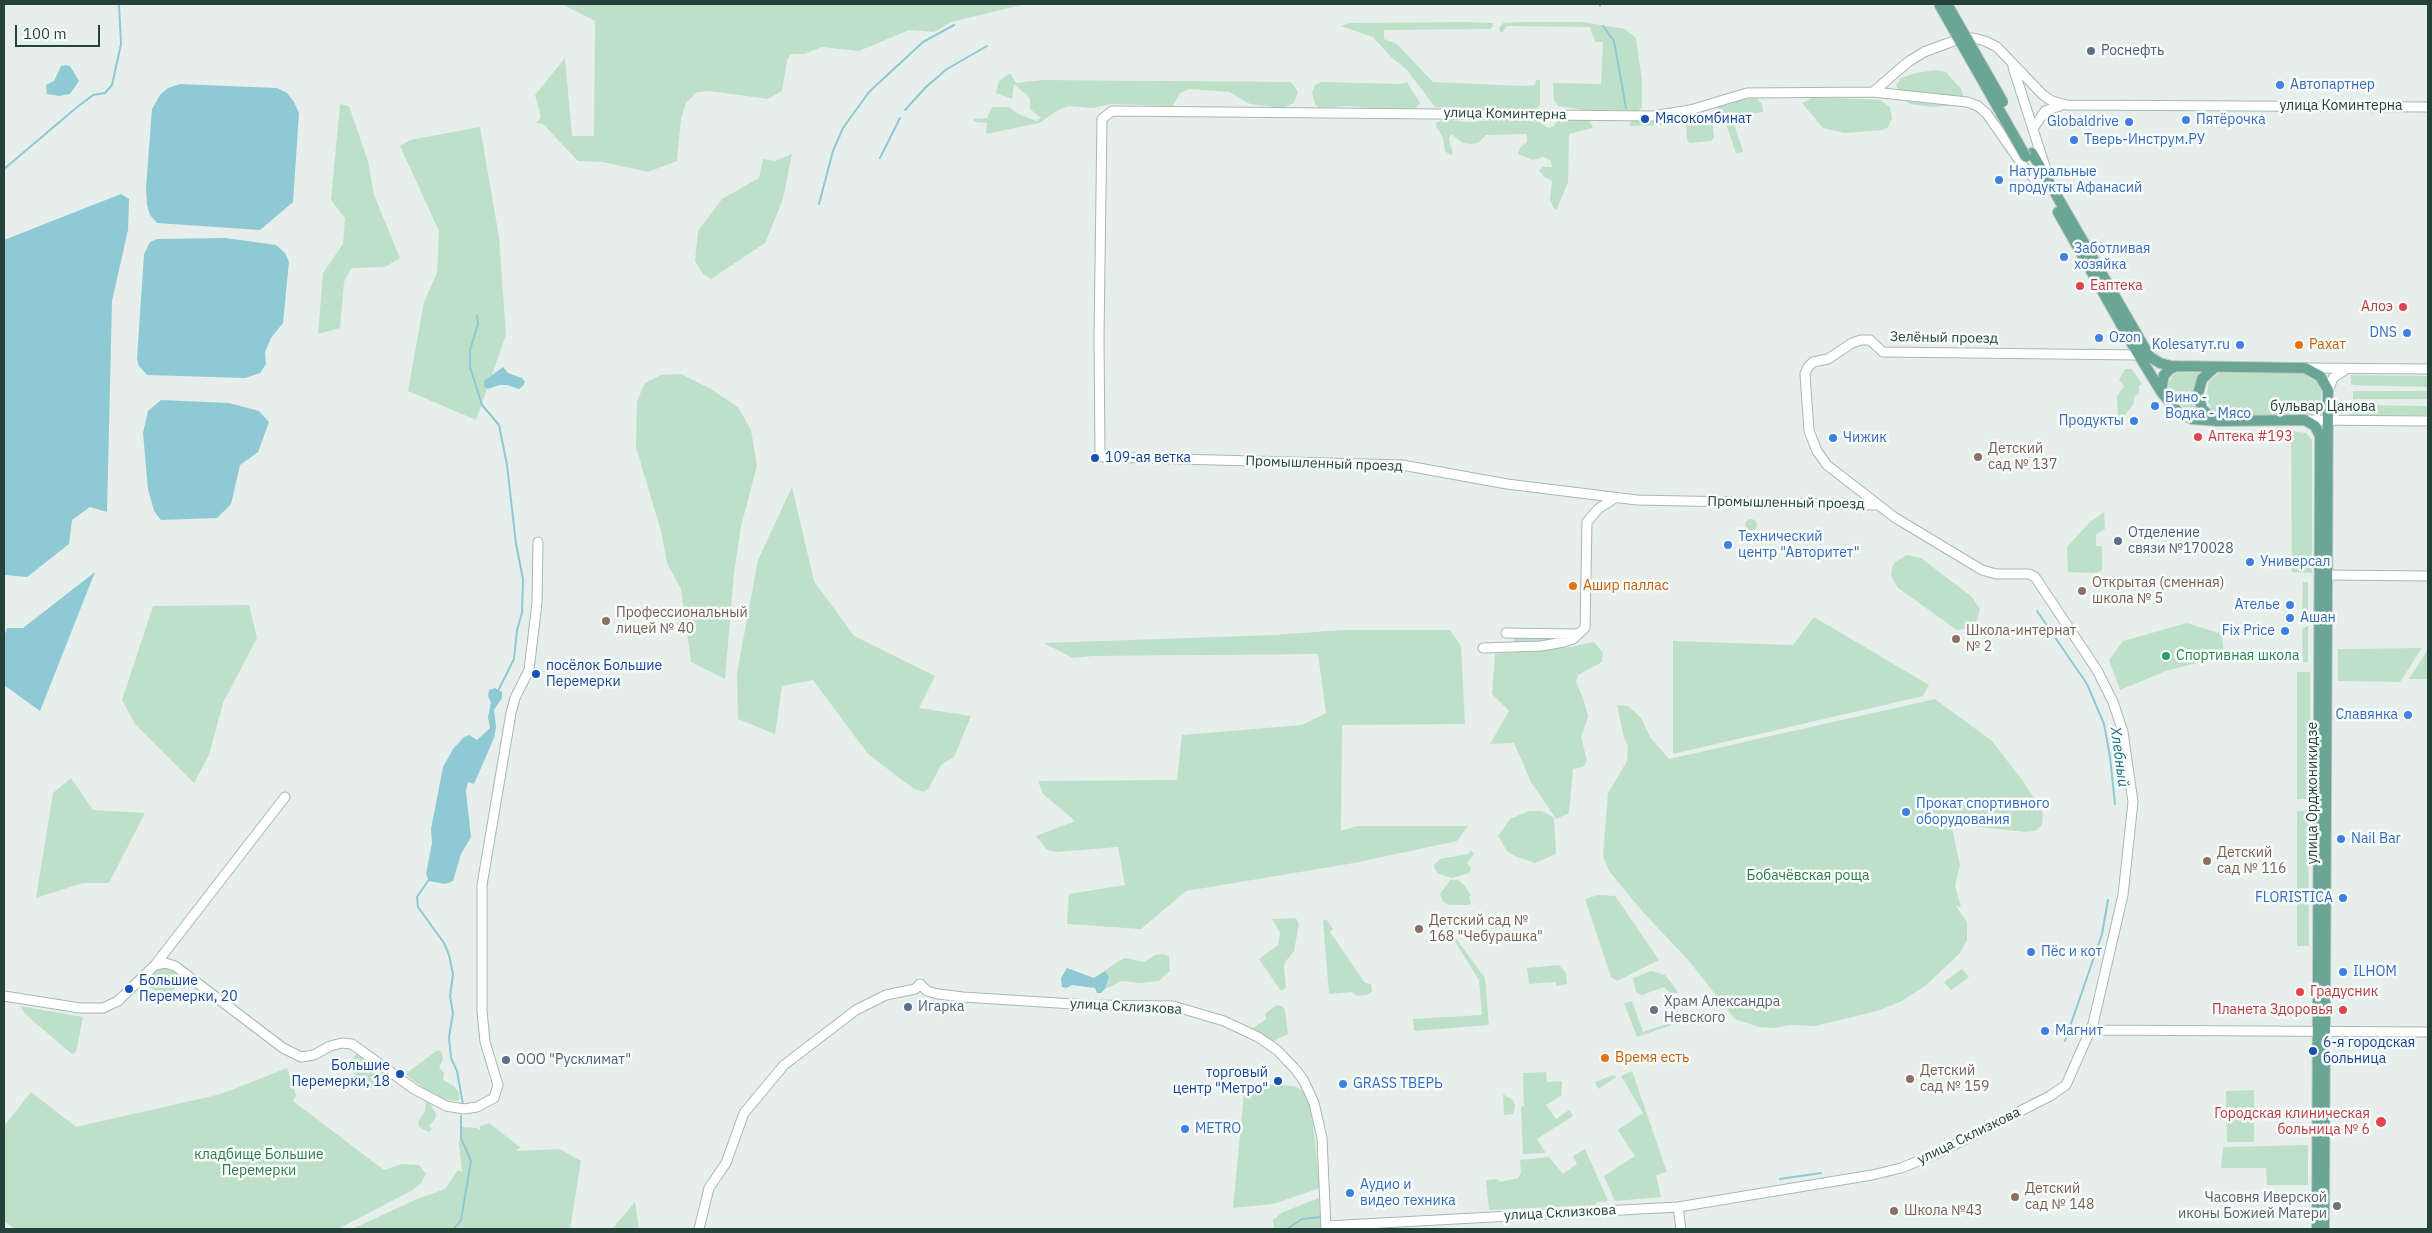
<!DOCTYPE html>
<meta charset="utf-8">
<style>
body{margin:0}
#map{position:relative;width:2432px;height:1233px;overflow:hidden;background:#e6efeb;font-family:"IBM Plex Sans",sans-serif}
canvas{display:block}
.frame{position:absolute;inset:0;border:5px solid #24423a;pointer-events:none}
.scale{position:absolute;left:15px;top:25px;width:85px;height:22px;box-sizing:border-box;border:2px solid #24423a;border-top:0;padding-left:6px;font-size:15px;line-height:18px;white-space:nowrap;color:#24423a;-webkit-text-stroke:4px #f7fbf9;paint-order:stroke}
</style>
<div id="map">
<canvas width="2432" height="1233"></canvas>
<div class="frame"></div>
<div class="scale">100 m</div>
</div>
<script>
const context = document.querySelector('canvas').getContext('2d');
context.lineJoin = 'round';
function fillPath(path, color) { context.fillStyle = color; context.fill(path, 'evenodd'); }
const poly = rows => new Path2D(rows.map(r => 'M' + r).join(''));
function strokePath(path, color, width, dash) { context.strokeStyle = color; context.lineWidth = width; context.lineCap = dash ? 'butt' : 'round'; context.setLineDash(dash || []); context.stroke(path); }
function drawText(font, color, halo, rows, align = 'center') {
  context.font = font + ' "IBM Plex Sans",sans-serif'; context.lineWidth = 5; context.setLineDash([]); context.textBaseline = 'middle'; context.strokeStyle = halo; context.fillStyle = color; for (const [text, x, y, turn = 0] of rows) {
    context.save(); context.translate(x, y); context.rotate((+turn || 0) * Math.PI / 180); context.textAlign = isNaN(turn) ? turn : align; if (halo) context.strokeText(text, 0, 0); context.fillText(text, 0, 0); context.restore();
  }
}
const green = poly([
 [562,4,1026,4,951,22,934,32,909,30,859,51,822,47,804,54,791,54,787,60,782,91,768,99,710,91,697,92,686,103,681,118,677,161,648,172,603,162,578,161,543,124,536,123,541,117,535,95,565,58,572,136,594,136,595,21],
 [1466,22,1493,23,1493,26,1490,29,1384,30,1384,39,1397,44,1433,82,1524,86,1535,85,1536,80,1540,80,1540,105,1536,109,1531,111,1435,107,1407,70,1391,57,1373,37,1341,26,1350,23],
 [1518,22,1583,22,1625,29,1636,38,1642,81,1642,108,1637,111,1584,110,1558,106,1554,101,1553,83,1601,84,1603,42,1595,42,1590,27,1507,26,1502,33,1500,31,1499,28,1503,23],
 [1936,70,1946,72,1962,90,1963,95,1956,105,1931,107,1910,104,1906,101,1896,86,1901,78,1916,73],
 [1010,73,1016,83,1042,80,1291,82,1298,92,1294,103,1283,108,1250,104,1229,92,1189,89,1180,93,1173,106,1112,104,1092,108,1069,106,1058,110,1039,123,986,134,987,123,975,122,973,119,987,118,992,107,1009,107,1018,114,1037,121,1041,118,1030,109,1030,98,1014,84,1012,99,996,93,999,81],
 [1321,82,1401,84,1407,82,1420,103,1415,109,1401,110,1346,106,1319,108,1315,104,1312,93,1315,85],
 [1814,97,1880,100,1890,107,1892,118,1888,127,1883,130,1844,133,1823,128,1802,103],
 [1757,98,1762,104,1763,112,1732,117,1743,152,1736,153,1722,112,1718,112,1717,107,1725,102],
 [340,104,349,106,368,161,374,195,400,258,385,267,351,268,344,282,340,328,318,334,323,273,343,244,345,218,331,200],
 [1710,113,1712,116,1714,138,1711,141,1690,143,1687,140,1686,125,1671,125,1672,120],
 [1562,118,1589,120,1593,128,1569,134,1568,182,1557,209,1555,210,1550,200,1552,181,1544,177,1539,170,1543,167,1552,167,1551,161,1544,157,1533,160,1518,154,1520,148,1527,142,1527,134,1486,135,1478,143,1471,144,1463,143,1451,134,1449,139,1453,154,1450,155,1445,151,1443,138,1437,128,1436,123,1444,119,1466,122,1505,119,1539,122,1548,128,1554,126,1557,121],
 [1662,120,1664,125,1629,126,1631,121],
 [480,127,499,237,506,335,476,420,408,391,424,302,437,273,439,231,400,146,410,140],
 [792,154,783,199,765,243,711,279,703,274,695,261,698,231,722,199,759,178,763,159,775,161],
 [2125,369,2132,369,2142,384,2139,386,2139,394,2135,396,2133,405,2125,415,2125,419,2121,421,2118,420,2117,396,2124,386,2119,380],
 [2179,372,2203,373,2203,415,2190,413,2173,398,2167,386,2173,375],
 [2220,372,2308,373,2317,380,2321,390,2321,414,2220,416,2212,410,2206,397,2209,382],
 [681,374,709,388,738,407,751,430,757,466,741,526,734,573,725,679,691,662,681,589,667,563,661,531,636,447,637,401,645,383,661,375],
 [2351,375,2428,376,2428,387,2351,385],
 [2353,391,2428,391,2428,399,2353,399],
 [2349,405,2428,406,2428,415,2349,415],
 [2291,431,2306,433,2312,440,2312,573,2292,572],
 [792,487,814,581,854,636,935,676,919,708,971,716,954,757,941,765,929,788,924,792,914,789,868,754,813,680,782,686,775,734,738,719,737,673,758,560],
 [2104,512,2105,529,2096,534,2096,546,2102,546,2102,570,2096,573,2068,572,2067,547,2090,522],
 '1745 525a6 6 0 1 1 12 0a6 6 0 1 1-12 0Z',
 [1907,555,1921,558,1972,597,1980,609,1976,623,1970,628,1957,630,1898,588,1891,576,1892,568,1895,562],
 [2303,582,2308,582,2308,613,2302,610],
 [249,605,257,638,223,703,209,755,194,783,135,724,122,700,153,606],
 [1814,617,1929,685,1923,696,1673,754,1673,641,1793,645],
 [2187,623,2222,634,2224,656,2166,671,2120,690,2109,660,2123,641],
 [2308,626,2308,662,2303,662,2302,629],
 [1343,630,1450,630,1461,646,1465,724,1342,725,1341,831,1357,826,1468,826,1457,841,1354,863,1186,891,1141,929,1067,924,1069,894,1125,885,1118,847,1056,852,1047,850,1036,836,1075,821,1043,794,1038,781,1177,780,1182,735,1302,725,1326,713,1318,654,1093,656,1073,658,1044,643,1274,635],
 [1513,637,1560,638,1560,639,1543,643,1514,642],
 [1594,642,1603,653,1602,662,1578,675,1576,682,1583,698,1588,717,1581,737,1587,761,1583,767,1573,769,1569,813,1556,819,1531,782,1514,743,1490,744,1509,711,1492,694,1495,654,1571,647],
 [2422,648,2400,682,2338,681,2338,649],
 [2428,649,2428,679,2409,679],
 [2297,672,2310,672,2310,799,2297,799],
 [1935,699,1992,741,2023,781,2039,806,2043,814,2042,825,2035,831,2025,832,1951,824,1960,865,1955,886,1961,907,1956,906,1967,922,1967,940,1960,953,1925,986,1900,1002,1877,1011,1815,1026,1789,1025,1776,1028,1759,1027,1735,1019,1689,961,1642,911,1609,871,1603,856,1608,793,1627,761,1628,746,1624,738,1617,705,1628,706,1641,718,1650,737,1669,759],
 [71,778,93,810,145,813,109,883,83,883,36,898,53,793],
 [1529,811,1542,811,1554,818,1556,854,1535,863,1515,856,1507,851,1498,836,1510,819],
 [2297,811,2308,811,2309,946,2297,946],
 [1471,850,1474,854,1467,863,1471,868,1469,873,1452,878,1439,874,1435,870,1434,865,1440,859,1468,854],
 [1450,880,1458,880,1464,885,1471,895,1469,897,1471,903,1468,905,1450,905,1443,902,1440,894],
 [1598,895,1615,896,1659,960,1617,981,1611,977,1585,899],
 [1438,914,1485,978,1489,1025,1414,1031,1413,1019,1482,1015,1479,980],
 [1296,918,1299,924,1294,951,1286,961,1284,966,1286,988,1281,991,1259,959,1278,945,1280,933,1272,919],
 [1326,919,1333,929,1330,932,1365,983,1371,984,1372,991,1367,995,1357,996,1352,992,1329,994,1323,921],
 [1163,954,1169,956,1170,971,1159,981,1139,983,1122,981,1105,989,1109,977,1105,971,1117,962,1125,958,1144,962,1155,955],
 [1559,965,1566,973,1567,984,1556,986,1556,982,1529,984,1527,968],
 [164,967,174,969,184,977,166,999,143,982,156,969],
 [1962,969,1969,977,1951,990,1944,982],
 [1651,971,1665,975,1677,990,1677,993,1671,994,1664,987,1642,995,1636,992,1633,978],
 [1632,1001,1643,1032,1675,1021,1676,1019,1674,1007,1679,1019,1672,1025,1637,1037,1624,1003],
 [1276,1005,1282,1006,1285,1010,1288,1034,1272,1042,1252,1029,1266,1019,1265,1014],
 [20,1006,83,1017,76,1052,72,1054,25,1014],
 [438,1050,442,1052,443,1060,439,1067,444,1073,443,1080,454,1086,459,1093,459,1100,456,1101,444,1099,426,1090,405,1074],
 [358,1052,372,1063,378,1071,384,1070,386,1073,380,1084,368,1089,367,1082,353,1073,347,1065],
 [287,1068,296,1095,293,1101,384,1170,402,1164,419,1165,426,1174,421,1183,411,1191,338,1229,15,1229,4,1221,4,1126,31,1092,76,1127,221,1094],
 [1632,1071,1667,1172,1656,1175,1661,1197,1615,1201,1604,1176,1635,1156,1618,1130,1643,1113,1621,1076],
 [1546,1072,1547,1082,1562,1081,1561,1096,1546,1105,1556,1119,1569,1110,1573,1116,1537,1139,1546,1153,1523,1154,1521,1107,1524,1106,1523,1073],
 [1613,1075,1617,1077,1598,1089,1595,1082],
 [1245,1083,1294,1086,1302,1090,1311,1106,1320,1188,1273,1204,1233,1208],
 [2254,1090,2254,1142,2227,1142,2226,1091],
 [1503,1094,1514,1101,1515,1107,1513,1114,1504,1115],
 [426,1101,430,1103,436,1114,435,1119,429,1126,432,1129,429,1132,419,1127,418,1122,425,1111],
 [489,1123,520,1147,516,1151,560,1149,581,1161,570,1229,352,1229,417,1199,445,1189,458,1170,462,1172,459,1143,461,1127,477,1128,480,1130,480,1126],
 [2308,1145,2308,1185,2267,1185,2266,1168,2221,1168,2223,1147],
 [1585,1149,1608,1201,1596,1202,1596,1205,1489,1210,1486,1180,1497,1179,1500,1182,1518,1178,1521,1173,1520,1160,1549,1157,1563,1174,1577,1164,1573,1156],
 [1319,1198,1321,1229,1274,1229,1273,1220,1283,1212],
 [635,1202,639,1229,612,1229]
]);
const water = poly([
 [66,65,70,66,79,81,70,94,59,96,47,94,46,85,54,81,61,66],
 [180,84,277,88,287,93,294,102,299,113,293,202,260,230,157,223,150,215,147,205,146,188,152,109,160,95,168,88],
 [121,194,129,199,128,230,112,301,107,512,90,507,72,520,69,544,27,577,5,575,4,240],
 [225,238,276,245,285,253,289,262,283,323,271,338,265,352,266,364,260,373,245,378,147,375,139,366,137,359,144,254,150,242,157,239],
 [503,367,508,373,522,378,525,382,523,386,519,389,507,385,499,385,488,389,484,386,484,381],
 [161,400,229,403,259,411,269,422,258,452,240,465,231,504,217,518,161,520,154,511,148,489,143,433,148,411],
 [95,572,40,711,4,685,4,637,7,628,23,628],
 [495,688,502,692,502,698,494,710,496,727,494,738,474,784,468,782,466,791,471,837,461,854,453,881,445,884,429,881,426,874,432,843,431,829,443,767,453,749,464,737,469,735,477,740,490,728,488,717,491,703,488,696,489,690],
 [1067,968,1094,978,1105,971,1109,977,1105,989,1101,993,1097,993,1095,988,1072,985,1066,988,1062,987,1061,978]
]);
const stream = poly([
 [1600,4,1600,6],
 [1603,26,1614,41,1626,108],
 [905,110,926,87,947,69,987,46],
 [880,158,900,118],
 [4,169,76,108,93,95,105,93,112,85,121,44,119,4],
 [819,204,833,151,843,128,869,92,923,42,954,25],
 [477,315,478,324,470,350,470,367,482,405,499,425,507,465,516,544,523,579,522,613,517,630,514,659,498,691],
 [2037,611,2087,684,2104,724,2110,757,2115,804],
 [430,878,417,897,418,907,444,943,449,955,453,974,450,996,453,1013,449,1037,451,1058,457,1071,463,1105],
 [2065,1041,2102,934,2108,900],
 [1780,1179,1821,1173],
 [454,1229,461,1220,471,1161,461,1138,461,1116],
 [1287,1229,1302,1219,1320,1217]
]);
const minor = poly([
 [2013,67,2048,176],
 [1873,92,1908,62,1924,52,1959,39,1973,38,1985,41,1997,47,2043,95,2052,101,2067,105,2428,107],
 [2034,127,2045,111,2062,105],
 [2305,368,2428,369],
 [2328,391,2333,378,2345,370],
 [2305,420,2428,421],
 [1878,505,1637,500,1507,484,1402,465,1103,457,1100,454,1099,337,1102,119,1112,111,1653,116,1690,110,1747,93,1873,92,1967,102,1978,106,1987,114,2026,170,2045,189],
 [2328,575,2428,576],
 [1506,633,1576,634],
 [1483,648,1541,646,1564,642,1573,639,1585,628,1587,522,1598,509,1615,498],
 [155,965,165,963,175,966,283,1048,301,1057,314,1055,330,1046,342,1043,352,1044,414,1089,446,1106,464,1109,477,1107,494,1098,498,1085,485,1042,482,1011,482,885,511,713,515,698,529,670,537,603,538,542],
 [4,996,80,1008,103,1008,118,1001,155,965,285,797],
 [2091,1030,2428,1032],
 [1678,1207,1681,1229],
 [1326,1226,1678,1207,1872,1175,1901,1168,1936,1154,2050,1096,2066,1085,2093,1024,2123,895,2133,802,2123,732,2113,702,2097,670,2035,577,2029,574,1996,574,1982,570,1894,517,1827,465,1817,451,1809,431,1805,374,1808,367,1813,362,1828,359,1852,343,1861,340,1870,340,1883,352,2139,355],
 [699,1229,709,1188,726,1163,744,1113,784,1065,856,1010,886,995,915,989,920,984,927,991,938,994,963,997,1089,1005,1173,1006,1224,1021,1258,1037,1277,1050,1296,1070,1304,1081,1314,1103,1322,1138,1326,1229]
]);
const major = poly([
 [2032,153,2150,357,2160,363,2171,366,2305,368,2320,376,2328,390,2324,1229],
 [2058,212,2132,344,2162,393,2178,412,2192,419,2219,421,2305,420,2315,426,2320,436,2317,1229],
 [2161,391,2164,375,2170,369,2177,366],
 [2215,421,2202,409,2198,394,2202,379,2215,367]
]);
const majorBridge = poly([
 [1939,4,2026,157],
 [1947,4,2003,102]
]);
const markers = [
 [2091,51,5,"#5c6f8a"],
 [2280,85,5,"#3f7fe0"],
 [1645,119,5,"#1a4fb4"],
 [2186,120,5,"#3f7fe0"],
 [2129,122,5,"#3f7fe0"],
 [2074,140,5,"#3f7fe0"],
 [1999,180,5,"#3f7fe0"],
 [2064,257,5,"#3f7fe0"],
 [2080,286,5,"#e0444e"],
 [2403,307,5,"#e0444e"],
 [2407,333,5,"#3f7fe0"],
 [2099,338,5,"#3f7fe0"],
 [2240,345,5,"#3f7fe0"],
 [2299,345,5,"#e8710a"],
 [2155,406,5,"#3f7fe0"],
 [2134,421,5,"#3f7fe0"],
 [2198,437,5,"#e0444e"],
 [1833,438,5,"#3f7fe0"],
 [1978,457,5,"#8d6e63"],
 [1095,458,5,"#1a4fb4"],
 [2118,541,5,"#5c6f8a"],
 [1728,545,5,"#3f7fe0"],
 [2250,562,5,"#3f7fe0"],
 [1573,586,5,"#e8710a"],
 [2082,591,5,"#8d6e63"],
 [2290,605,5,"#3f7fe0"],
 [2290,618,5,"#3f7fe0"],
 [606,621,5,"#8d6e63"],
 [2285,631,5,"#3f7fe0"],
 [1956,639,5,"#8d6e63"],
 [2166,656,5,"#2e9e5b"],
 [536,674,5,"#1a4fb4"],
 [2408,715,5,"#3f7fe0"],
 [1906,812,5,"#3f7fe0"],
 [2341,839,5,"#3f7fe0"],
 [2207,861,5,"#8d6e63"],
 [2343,898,5,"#3f7fe0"],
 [1419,929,5,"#8d6e63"],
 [2031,952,5,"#3f7fe0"],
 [2343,972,5,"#3f7fe0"],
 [129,989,5,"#1a4fb4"],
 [2300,992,5,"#e0444e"],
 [908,1007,5,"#5c6f8a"],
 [1654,1010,5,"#6b7280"],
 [2343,1010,5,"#e0444e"],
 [2045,1031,5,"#3f7fe0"],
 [2313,1051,5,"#1a4fb4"],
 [1605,1058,5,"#e8710a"],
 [506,1060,5,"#5c6f8a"],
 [400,1074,5,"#1a4fb4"],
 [1910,1079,5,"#8d6e63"],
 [1278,1081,5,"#1a4fb4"],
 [1343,1084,5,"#3f7fe0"],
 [2381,1122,6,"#e0444e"],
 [1185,1129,5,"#3f7fe0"],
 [1350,1193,5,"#3f7fe0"],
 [2015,1197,5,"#8d6e63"],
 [2337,1206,5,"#6b7280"],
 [1894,1211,5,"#8d6e63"]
];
const serviceNames = [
 ["Роснефть",2101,51],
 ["Отделение",2128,533],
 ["связи №170028",2128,549],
 ["Игарка",918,1007],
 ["ООО \"Русклимат\"",516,1060]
];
const shopNames = [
 ["Автопартнер",2290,85],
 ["Пятёрочка",2196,120],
 ["Globaldrive",2119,122,"right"],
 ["Тверь-Инструм.РУ",2084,140],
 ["Натуральные",2009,172],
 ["продукты Афанасий",2009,188],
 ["Заботливая",2074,249],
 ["хозяйка",2074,265],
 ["DNS",2397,333,"right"],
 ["Ozon",2109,338],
 ["Kolesaтут.ru",2230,345,"right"],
 ["Вино -",2165,398],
 ["Водка - Мясо",2165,414],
 ["Продукты",2124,421,"right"],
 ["Чижик",1843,438],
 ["Технический",1738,537],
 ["центр \"Авторитет\"",1738,553],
 ["Универсал",2260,562],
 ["Ателье",2280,605,"right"],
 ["Ашан",2300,618],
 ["Fix Price",2275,631,"right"],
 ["Славянка",2398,715,"right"],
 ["Прокат спортивного",1916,804],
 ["оборудования",1916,820],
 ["Nail Bar",2351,839],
 ["FLORISTICA",2333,898,"right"],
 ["Пёс и кот",2041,952],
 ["ILHOM",2353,972],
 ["Магнит",2055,1031],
 ["GRASS ТВЕРЬ",1353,1084],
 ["METRO",1195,1129],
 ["Аудио и",1360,1185],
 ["видео техника",1360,1201]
];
const streetNames = [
 ["улица Коминтерна",2341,106],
 ["улица Коминтерна",1505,114,1],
 ["Зелёный проезд",1944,338,1],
 ["бульвар Цанова",2323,407],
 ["Промышленный проезд",1324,464,2],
 ["Промышленный проезд",1786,503,1],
 ["улица Орджоникидзе",2313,793,-90],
 ["улица Склизкова",1126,1007,3],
 ["улица Склизкова",1969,1136,-26],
 ["улица Склизкова",1560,1213,-3]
];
const transitNames = [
 ["Мясокомбинат",1655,119],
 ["109-ая ветка",1105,458],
 ["посёлок Большие",546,666],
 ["Перемерки",546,682],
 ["Большие",139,981],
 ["Перемерки, 20",139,997],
 ["6-я городская",2323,1043],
 ["больница",2323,1059],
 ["Большие",390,1066,"right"],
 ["Перемерки, 18",390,1082,"right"],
 ["торговый",1268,1073,"right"],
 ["центр \"Метро\"",1268,1089,"right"]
];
const healthNames = [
 ["Еаптека",2090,286],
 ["Алоэ",2393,307,"right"],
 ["Аптека #193",2208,437],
 ["Градусник",2310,992],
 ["Планета Здоровья",2333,1010,"right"],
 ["Городская клиническая",2370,1114,"right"],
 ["больница № 6",2370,1130,"right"]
];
const foodNames = [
 ["Рахат",2309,345],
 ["Ашир паллас",1583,586],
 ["Время есть",1615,1058]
];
const educationNames = [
 ["Детский",1988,449],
 ["сад № 137",1988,465],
 ["Открытая (сменная)",2092,583],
 ["школа № 5",2092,599],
 ["Профессиональный",616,613],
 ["лицей № 40",616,629],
 ["Школа-интернат",1966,631],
 ["№ 2",1966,647],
 ["Детский",2217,853],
 ["сад № 116",2217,869],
 ["Детский сад №",1429,921],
 ["168 \"Чебурашка\"",1429,937],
 ["Детский",1920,1071],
 ["сад № 159",1920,1087],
 ["Детский",2025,1189],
 ["сад № 148",2025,1205],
 ["Школа №43",1904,1211]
];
const leisureNames = [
 ["Спортивная школа",2176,656]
];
const parkNames = [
 ["Бобачёвская роща",1808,876],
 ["кладбище Большие",259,1155],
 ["Перемерки",259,1171]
];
const worshipNames = [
 ["Храм Александра",1664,1002],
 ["Невского",1664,1018],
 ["Часовня Иверской",2327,1198,"right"],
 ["иконы Божией Матери",2327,1214,"right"]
];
const waterNames = [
 ["Хлебный",2119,757,82]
];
fillPath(green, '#bfe0c8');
fillPath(water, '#8ec9d4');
strokePath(stream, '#8ec9d4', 2);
strokePath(minor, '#a8b8b2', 11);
strokePath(major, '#c2cac8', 12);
strokePath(minor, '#fff', 9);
strokePath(major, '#6aa596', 10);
strokePath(majorBridge, '#c2cac8', 12, []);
strokePath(majorBridge, '#6aa596', 10);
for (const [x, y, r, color] of markers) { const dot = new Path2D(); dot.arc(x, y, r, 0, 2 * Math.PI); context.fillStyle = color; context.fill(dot); strokePath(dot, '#f7fbf9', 2); }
drawText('14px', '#4e5e75', '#f7fbf9', serviceNames, 'left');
drawText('14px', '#366cbe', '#f7fbf9', shopNames, 'left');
drawText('14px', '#24423a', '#f7fbf9', streetNames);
drawText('14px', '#164399', '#f7fbf9', transitNames, 'left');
drawText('14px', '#be3a42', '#f7fbf9', healthNames, 'left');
drawText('14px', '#c56008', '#f7fbf9', foodNames, 'left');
drawText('14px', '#785e54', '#f7fbf9', educationNames, 'left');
drawText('14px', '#27864d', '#f7fbf9', leisureNames, 'left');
drawText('14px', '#2d7a4b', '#f7fbf9', parkNames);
drawText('14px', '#5b616d', '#f7fbf9', worshipNames, 'left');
drawText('italic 15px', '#1c6f80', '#f7fbf9', waterNames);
</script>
